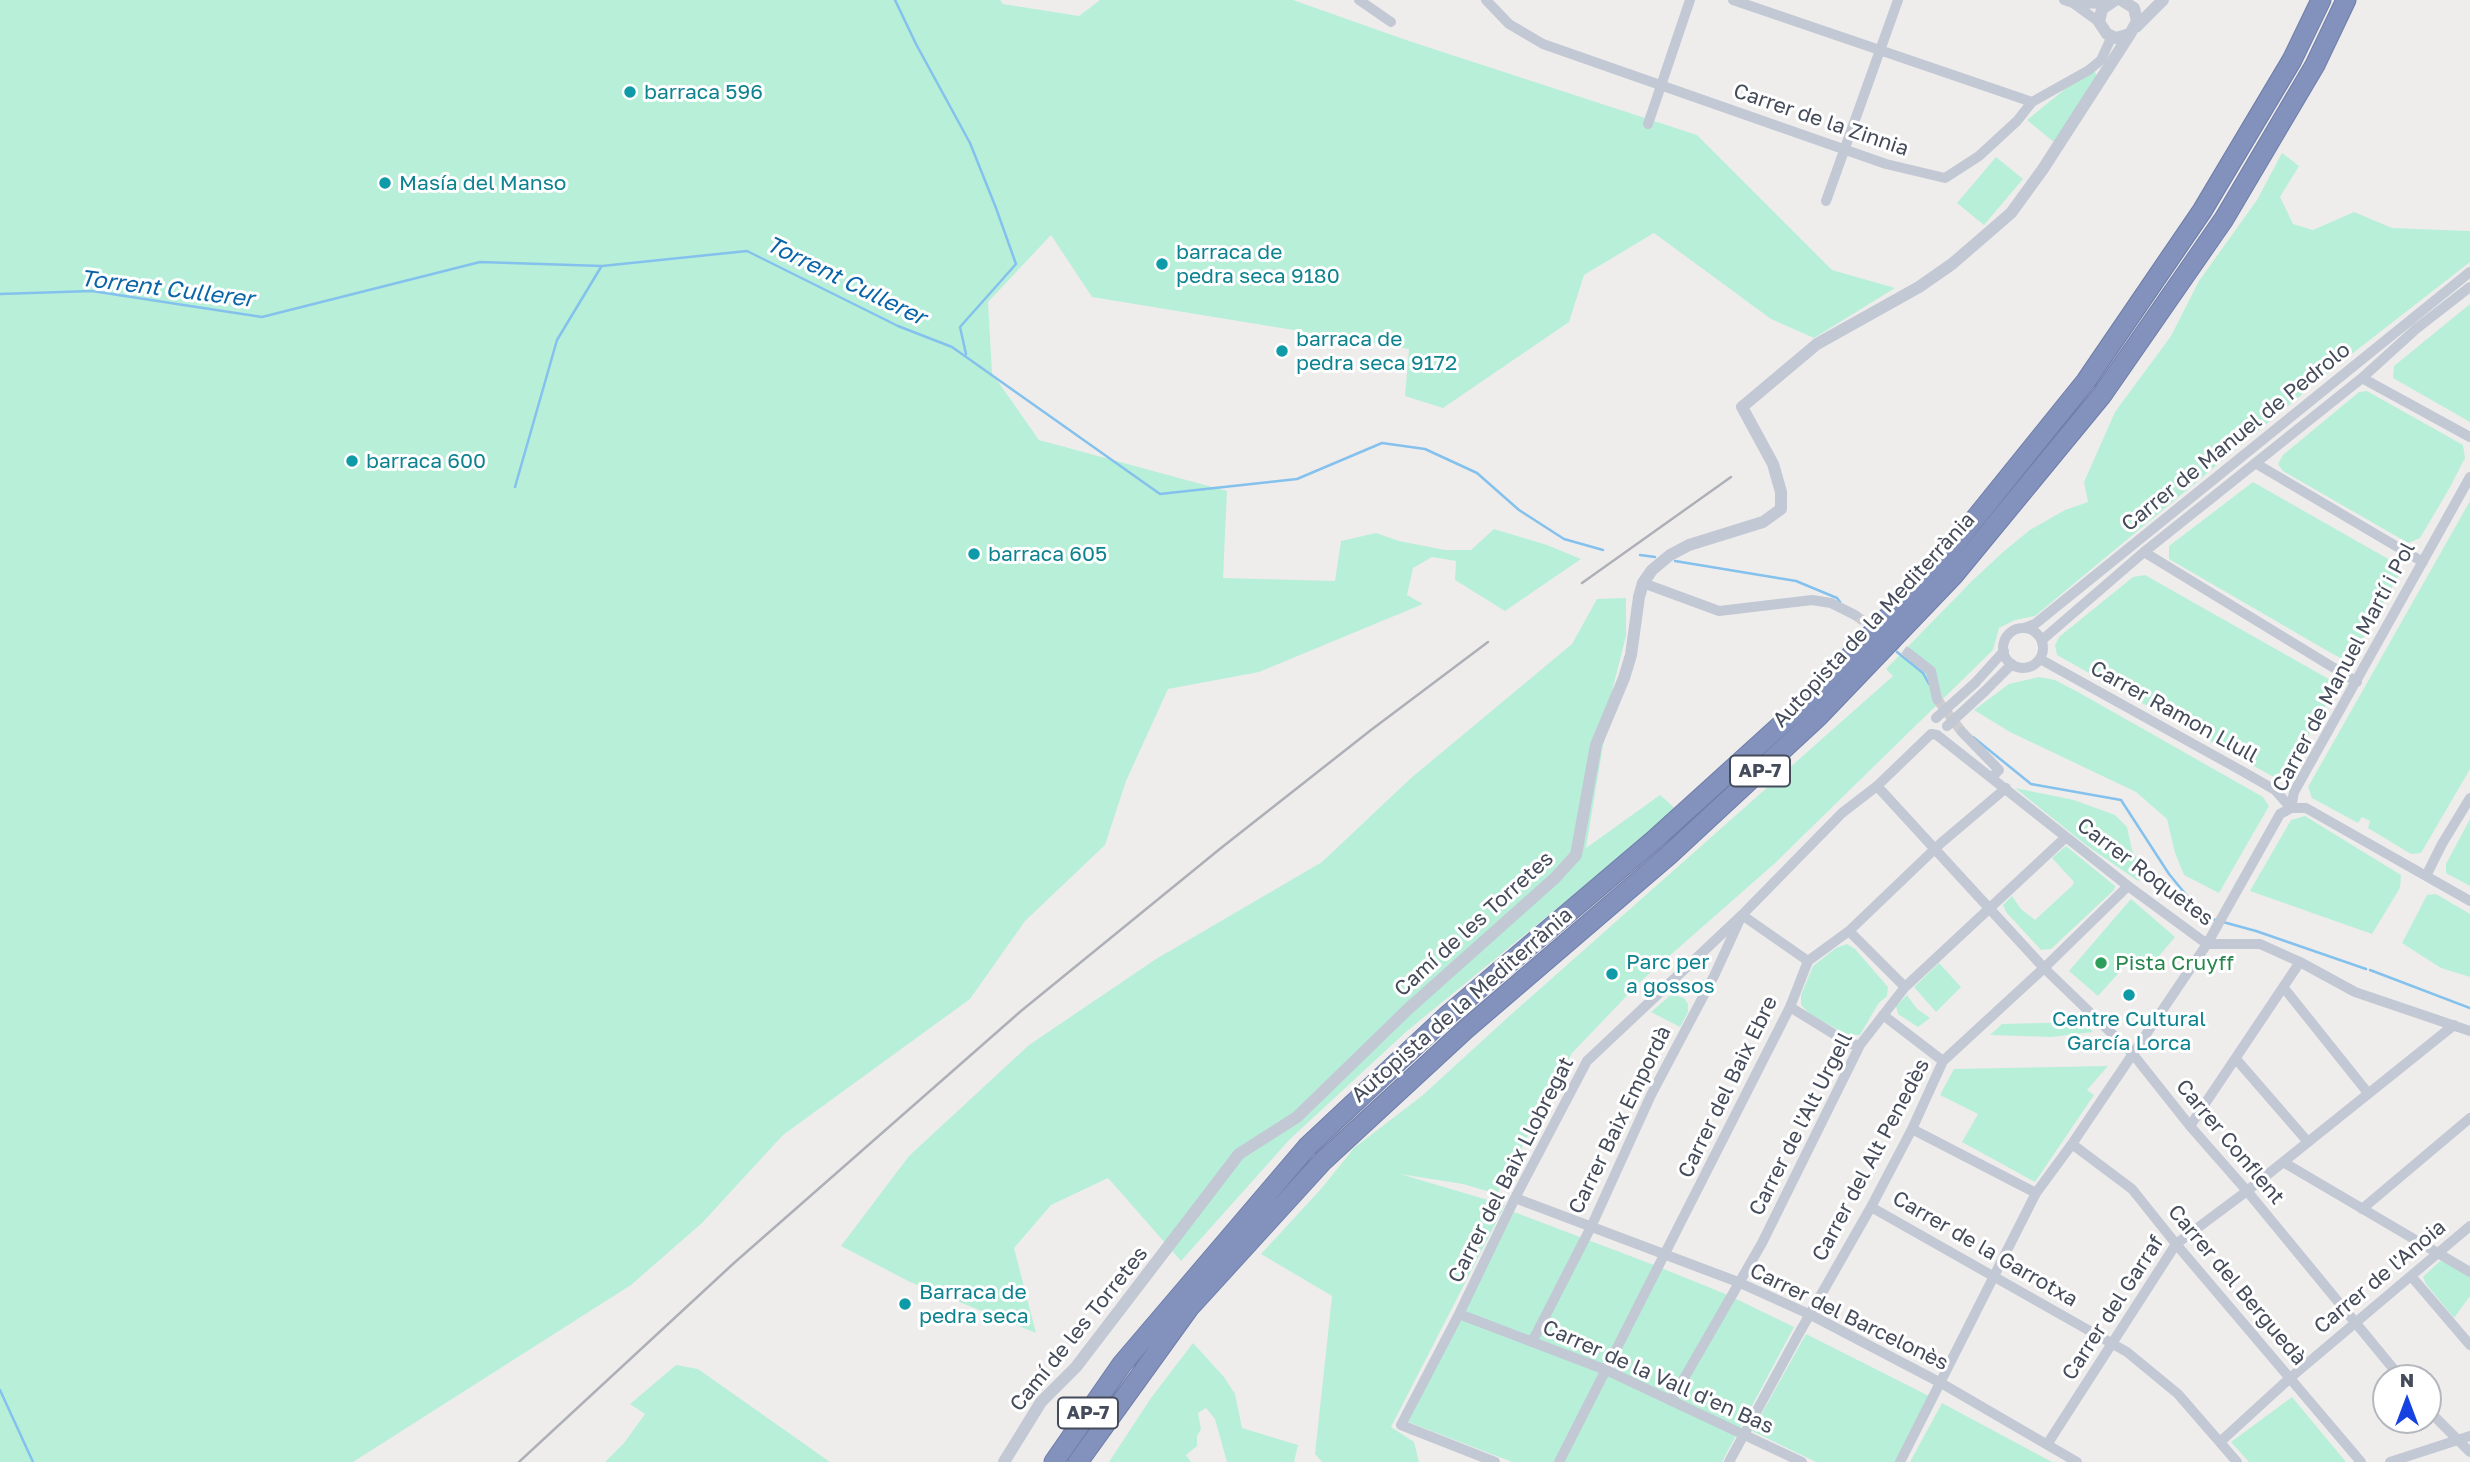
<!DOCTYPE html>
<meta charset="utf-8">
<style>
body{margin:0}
#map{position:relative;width:2470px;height:1462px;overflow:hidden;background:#efedec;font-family:"Golos Text",sans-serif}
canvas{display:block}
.north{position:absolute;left:2372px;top:1364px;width:70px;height:70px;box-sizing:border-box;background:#fff;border:2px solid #b4b7bd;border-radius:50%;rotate:0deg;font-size:19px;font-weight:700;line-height:28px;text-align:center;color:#444b5a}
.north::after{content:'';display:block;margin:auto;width:24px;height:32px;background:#1542e0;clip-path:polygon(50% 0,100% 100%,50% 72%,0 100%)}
</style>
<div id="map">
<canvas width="2470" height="1462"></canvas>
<div class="north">N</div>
</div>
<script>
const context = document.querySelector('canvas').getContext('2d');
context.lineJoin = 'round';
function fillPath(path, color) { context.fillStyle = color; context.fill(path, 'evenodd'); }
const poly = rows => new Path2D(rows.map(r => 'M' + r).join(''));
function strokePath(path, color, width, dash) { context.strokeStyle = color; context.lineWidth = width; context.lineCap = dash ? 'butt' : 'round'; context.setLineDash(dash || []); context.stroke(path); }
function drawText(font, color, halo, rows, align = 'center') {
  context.font = font + ' "Golos Text",sans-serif'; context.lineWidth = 6; context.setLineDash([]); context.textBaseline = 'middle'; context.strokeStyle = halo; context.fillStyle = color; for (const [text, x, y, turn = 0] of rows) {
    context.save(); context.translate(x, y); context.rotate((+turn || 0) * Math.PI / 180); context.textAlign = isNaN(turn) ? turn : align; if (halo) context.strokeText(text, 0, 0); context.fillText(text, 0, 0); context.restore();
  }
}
const green = poly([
 [0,0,1000,0,1003,4,1079,16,1100,0,1293,0,1409,41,1697,135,1832,270,1895,288,1814,338,1771,319,1654,233,1584,275,1569,322,1443,408,1405,396,1409,349,1092,297,1051,235,988,302,992,373,1039,440,1227,491,1223,578,1335,581,1341,541,1376,533,1399,541,1445,550,1471,550,1494,529,1547,545,1581,559,1505,611,1455,580,1456,561,1432,557,1413,568,1407,595,1423,604,1259,672,1168,689,1126,781,1105,845,1025,921,970,999,783,1135,702,1223,631,1285,353,1462,0,1462],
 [2092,67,2100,81,2055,143,2027,120],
 [2282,153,2299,166,2280,197,2293,224,2313,230,2354,212,2392,228,2470,231,2470,262,2335,367,2035,616,2015,620,1999,628,1993,650,1774,864,1642,980,1572,1053,1497,1194,1463,1184,1400,1174,1505,1205,1391,1427,1414,1442,1419,1462,1322,1462,1315,1454,1332,1296,1261,1254,1321,1189,1354,1148,1423,1095,1506,1019,1893,676,1886,669,1972,581,2003,552,2030,530,2065,510,2088,502,2084,482,2115,412,2171,336,2199,281,2257,200],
 [1996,157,2023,179,1984,225,1957,203],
 [2470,304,2470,422,2393,378,2394,366],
 [2367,391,2463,445,2465,458,2449,489,2420,538,2408,543,2283,471,2278,464,2283,455,2359,392],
 [2253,482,2397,564,2399,575,2353,657,2344,660,2331,653,2169,559,2169,546],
 [2470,501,2470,769,2421,853,2411,854,2368,828,2370,821,2362,817,2358,823,2312,798,2308,787],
 [2145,575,2334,682,2333,693,2285,776,2277,779,2057,655,2055,645,2059,637,2133,577],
 [1626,598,1626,636,1612,691,1586,848,1660,795,1677,810,1407,1031,1290,1139,1181,1261,1108,1178,1051,1205,1014,1248,1036,1333,910,1282,841,1246,909,1156,1029,1045,1156,959,1322,862,1411,778,1572,644,1597,599],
 [2039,677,2055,680,2078,692,2263,797,2269,806,2219,893,2184,875,2175,853,2167,819,2136,792,2010,732,1974,710,2009,684],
 [2015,788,2074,800,2115,815,2127,827,2132,850,2146,874,2138,881,2086,845],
 [2305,816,2401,875,2400,888,2372,934,2250,891,2291,820],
 [2470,819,2470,886,2446,873,2446,864],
 [2066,846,2115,886,2114,890,2051,949,2041,950,2006,912,2003,905,2012,896,2021,909,2035,920,2072,886,2074,882,2052,858],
 [2436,894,2470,914,2470,977,2441,968,2402,943,2427,895],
 [2131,899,2175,937,2149,968,2134,956,2098,996,2069,971],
 [1847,944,1855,949,1888,987,1887,996,1878,1004,1860,1035,1847,1035,1810,1014,1801,1005,1801,995,1813,966,1836,948],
 [1939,963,1961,987,1936,1012,1914,987],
 [1672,994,1684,998,1688,1004,1688,1012,1680,1027,1651,1012],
 [1907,995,1917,1009,1930,1018,1918,1027,1898,1014,1896,1006],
 [2084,1022,2093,1032,2051,1037,1990,1035,2002,1024],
 [2108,1066,2087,1090,2094,1095,2035,1182,1962,1142,1978,1114,1940,1095,1954,1069],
 [1514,1212,1654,1265,1728,1295,1794,1327,1722,1462,1512,1462,1408,1422],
 [2440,1261,2450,1263,2470,1277,2470,1296,2454,1318,2426,1284,2423,1277],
 [1806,1334,1929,1396,1895,1462,1816,1462,1752,1431],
 [1193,1343,1224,1377,1235,1394,1242,1428,1298,1445,1294,1462,1227,1462,1215,1419,1206,1408,1198,1413,1201,1429,1197,1436,1197,1446,1186,1455,1191,1462,1109,1462,1151,1398],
 [676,1365,698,1369,830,1462,605,1462,624,1443,645,1414,630,1404],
 [2292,1397,2346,1462,2249,1462,2231,1442],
 [1942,1403,2052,1462,1910,1462]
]);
const stream = poly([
 [895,0,916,44,970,143,996,208,1016,264,960,327,966,354],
 [0,294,92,291,262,317,480,262,602,266,747,251,898,326,952,347,1160,494,1297,479,1382,443,1425,449,1477,473,1519,510,1564,539,1603,550],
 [515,487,557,340,601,267],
 [1640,555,1655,557],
 [1675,561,1796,581,1837,598,1840,602],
 [1858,618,1864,624],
 [1897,652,1923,673,1929,684],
 [1973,737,2031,784,2121,800,2169,874,2205,918,2216,920],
 [2223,922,2256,931,2366,969],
 [2370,970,2470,1008],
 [0,1390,33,1462]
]);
const minorTunnel = poly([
 [1855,615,1908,653],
 [1937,699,1962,732]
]);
const minor = poly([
 [1359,0,1391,22],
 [1486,0,1509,24,1543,44,1886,164,1945,178,1979,156,2017,121,2032,102,2089,70,2101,60,2112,36],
 [1733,0,2032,102],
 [2064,0,2073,3,2106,4],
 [2073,3,2099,22],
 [1648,124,1690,0],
 [1826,201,1898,0],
 [2362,378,2470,437],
 [2255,463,2423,562],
 [2144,552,2357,682],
 [1643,583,1719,611,1812,600,1831,603,1855,615],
 [2024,628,2035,624,2470,272],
 '2003 648a20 20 0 1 1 40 0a20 20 0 1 1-40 0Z',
 [2042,640,2144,552,2362,378,2416,329,2470,287],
 [1908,653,1931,671,1937,699],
 [2040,659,2242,771,2275,790,2291,808],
 [1975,683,2004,651],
 [1984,692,2012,664],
 [1962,732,1999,770,1992,777],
 [1877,786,2044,968,2132,1053,2190,1126,2247,1191,2401,1378],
 [2291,808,2294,792,2470,477],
 [2426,876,2442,844,2470,798],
 [1849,931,1905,987],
 [2284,988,2368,1093],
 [1790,1007,1850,1044,1860,1045],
 [1883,1015,1943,1061],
 [2236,1059,2308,1142],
 [2190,1126,2300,962],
 [1912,1129,2036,1193],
 [2072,1144,2132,1189,2176,1244,2361,1462],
 [2283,1162,2470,1272],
 [1515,1198,1738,1282,1811,1315,1941,1383,2077,1462],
 [1871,1207,2127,1352,2178,1394,2237,1462],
 [2362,1209,2470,1118],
 [2411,1276,2470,1345],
 [1459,1314,1606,1370,1802,1462],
 [1532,1342,1591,1227,1651,1095,1714,976,1742,915,1808,961],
 [1671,1401,1762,1243,1860,1045,1905,987,2066,837],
 [2428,1410,2470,1452],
 [2220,1442,2290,1378,2470,1226],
 [2048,1443,2176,1244,2247,1191,2454,1025],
 [1495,1462,1401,1425,1459,1314,1515,1198,1587,1061,1742,915,1842,813,1877,786,1931,734,1937,735,2128,886,2207,944,2260,944,2300,962,2355,992,2470,1031],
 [1559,1462,1790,1007,1808,961,1849,931,1941,843,2006,788],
 [1729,1462,1798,1335,1871,1207,1912,1129,1943,1061,2044,968,2128,886],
 [1900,1462,2036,1193,2072,1144,2207,944,2280,814,2291,808,2306,808,2470,901],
 [2390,1462,2470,1436]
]);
const tertiary = poly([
 [2115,0,2102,9,2099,22,2107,34,2116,38,2130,34,2137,21,2134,8,2121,0],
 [2136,27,2163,0],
 [1004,1462,1041,1402,1076,1367,1239,1154,1297,1117,1407,1010,1555,878,1576,855,1596,745,1624,678,1631,655,1639,597,1643,583,1652,570,1670,555,1689,545,1763,522,1781,509,1781,492,1773,464,1742,407,1817,344,1919,287,1952,264,2011,213,2043,169,2130,34]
]);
const motorway = poly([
 [1054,1462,1122,1364,1307,1147,1449,1014,1654,840,1804,704,1936,567,2086,381,2202,211,2292,60,2321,0],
 [1078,1462,1189,1308,1323,1161,1466,1029,1669,855,1819,716,1953,576,2102,395,2224,219,2315,65,2346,0]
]);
const rail = poly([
 [1582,583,1731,477],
 [519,1462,734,1263,1021,1011,1221,848,1371,730,1488,642]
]);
const minorBridge = poly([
 [1936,718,1975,683],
 [1947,726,1984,692]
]);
const markers = [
 [630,92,7,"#0f9aa8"],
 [385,183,7,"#0f9aa8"],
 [1162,264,7,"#0f9aa8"],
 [1282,351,7,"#0f9aa8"],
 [352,461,7,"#0f9aa8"],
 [974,554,7,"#0f9aa8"],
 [2101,963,7,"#2e9e5b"],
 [1612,974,7,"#0f9aa8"],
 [2129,995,7,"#0f9aa8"],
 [905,1304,7,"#0f9aa8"]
];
const shields = [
 [1760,771,60],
 [1088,1413,60]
];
const shieldNames = [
 ["AP-7",1760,771],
 ["AP-7",1088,1413]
];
const cultureNames = [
 ["barraca 596",644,92],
 ["Masía del Manso",399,183],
 ["barraca de",1176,252],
 ["pedra seca 9180",1176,276],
 ["barraca de",1296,339],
 ["pedra seca 9172",1296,363],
 ["barraca 600",366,461],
 ["barraca 605",988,554],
 ["Parc per",1626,962],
 ["a gossos",1626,986],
 ["Centre Cultural",2129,1019,"center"],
 ["García Lorca",2129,1043,"center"],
 ["Barraca de",919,1292],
 ["pedra seca",919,1316]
];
const streetNames = [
 ["Carrer de la Zinnia",1821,120,19],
 ["Carrer de Manuel de Pedrolo",2236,437,-39],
 ["Autopista de la Mediterrània",1874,620,-47],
 ["Carrer de Manuel Martí i Pol",2344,667,-62],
 ["Carrer Ramon Llull",2174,712,29],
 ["Carrer Roquetes",2145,872,37],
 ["Camí de les Torretes",1474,924,-42],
 ["Autopista de la Mediterrània",1462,1005,-41],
 ["Carrer del Baix Ebre",1728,1087,-64],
 ["Carrer Baix Empordà",1620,1120,-64],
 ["Carrer de l'Alt Urgell",1801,1124,-63],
 ["Carrer Conflent",2230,1142,50],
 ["Carrer del Alt Penedès",1871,1160,-62],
 ["Carrer del Baix Llobregat",1511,1170,-63],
 ["Carrer de la Garrotxa",1985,1249,30],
 ["Carrer de l'Anoia",2380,1277,-40],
 ["Carrer del Berguedà",2237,1285,50],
 ["Carrer del Garraf",2113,1308,-57],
 ["Carrer del Barcelonès",1849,1317,26],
 ["Camí de les Torretes",1079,1329,-51],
 ["Carrer de la Vall d'en Bas",1658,1377,24]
];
const leisureNames = [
 ["Pista Cruyff",2115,963]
];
const waterNames = [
 ["Torrent Cullerer",846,281,26],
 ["Torrent Cullerer",167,289,7]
];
fillPath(green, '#b8efd9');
strokePath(stream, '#84c1ed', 2.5);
strokePath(minorTunnel, '#cdcdcf', 10, [10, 5]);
strokePath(motorway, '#6e7da9', 21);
strokePath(minor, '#c2c8d4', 10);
strokePath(tertiary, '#c2c8d4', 12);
strokePath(motorway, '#8292bd', 19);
strokePath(rail, '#aeb0b7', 2.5);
strokePath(minorBridge, '#c2c8d4', 10);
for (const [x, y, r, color] of markers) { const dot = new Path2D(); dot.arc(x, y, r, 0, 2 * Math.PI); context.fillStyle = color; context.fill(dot); strokePath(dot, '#fff', 2.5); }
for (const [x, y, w] of shields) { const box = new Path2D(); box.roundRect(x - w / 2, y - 15.5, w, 31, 5); context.fillStyle = '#fff'; context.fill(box); strokePath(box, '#444b5a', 2); }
drawText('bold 19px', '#444b5a', null, shieldNames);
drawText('21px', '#0d838f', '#fff', cultureNames, 'left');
drawText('21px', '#444b5a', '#fff', streetNames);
drawText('21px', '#27864d', '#fff', leisureNames, 'left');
drawText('italic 23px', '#0964a8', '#fff', waterNames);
</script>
